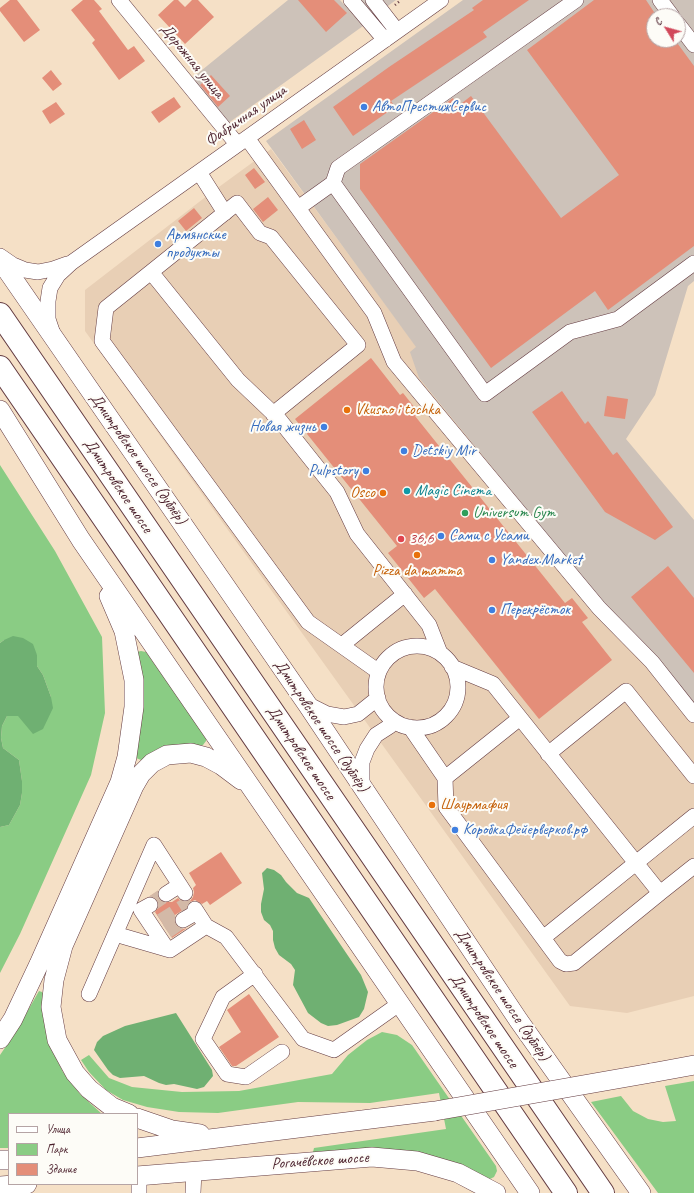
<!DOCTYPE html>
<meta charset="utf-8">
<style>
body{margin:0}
#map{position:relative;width:694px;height:1193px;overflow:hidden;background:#f5e0c6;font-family:Caveat,sans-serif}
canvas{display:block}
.legend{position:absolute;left:8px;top:1113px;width:130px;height:72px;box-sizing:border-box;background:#fdfcf7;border:1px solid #b5a4a5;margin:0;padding:5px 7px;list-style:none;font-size:12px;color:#4a1f2b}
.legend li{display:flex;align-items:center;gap:8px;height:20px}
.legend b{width:20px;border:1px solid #b5a4a5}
.north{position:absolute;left:646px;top:8px;width:40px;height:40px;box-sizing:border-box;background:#fdfcf7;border:1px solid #b5a4a5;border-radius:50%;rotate:307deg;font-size:11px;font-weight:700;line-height:16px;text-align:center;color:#4a1f2b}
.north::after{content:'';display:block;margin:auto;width:14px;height:18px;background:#d1495b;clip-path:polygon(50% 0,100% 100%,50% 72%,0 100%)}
</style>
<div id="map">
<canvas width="694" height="1193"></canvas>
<ul class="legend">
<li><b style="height:5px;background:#fff"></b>Улица</li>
<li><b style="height:11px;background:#8acc84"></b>Парк</li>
<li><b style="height:11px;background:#e48e79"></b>Здание</li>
</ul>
<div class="north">С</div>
</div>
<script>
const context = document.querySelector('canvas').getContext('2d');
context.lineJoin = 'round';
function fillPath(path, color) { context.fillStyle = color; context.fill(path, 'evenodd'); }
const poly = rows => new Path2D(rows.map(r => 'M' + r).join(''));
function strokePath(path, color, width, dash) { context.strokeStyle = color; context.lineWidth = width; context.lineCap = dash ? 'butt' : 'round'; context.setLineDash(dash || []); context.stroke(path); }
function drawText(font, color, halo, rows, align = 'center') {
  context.font = font + ' Caveat,sans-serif'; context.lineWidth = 4; context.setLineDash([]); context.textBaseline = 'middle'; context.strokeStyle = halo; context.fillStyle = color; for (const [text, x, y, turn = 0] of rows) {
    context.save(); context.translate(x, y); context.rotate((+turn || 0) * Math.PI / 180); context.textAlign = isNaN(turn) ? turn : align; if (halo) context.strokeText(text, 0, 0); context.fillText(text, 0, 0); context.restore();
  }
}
const built = poly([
 [271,149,417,347,419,378,604,604,694,708,694,996,627,1013,570,1006,85,331,85,290,212,192]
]);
const industrial = poly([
 [288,0,340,0,363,26,227,124,191,79],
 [356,0,396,0,377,14,368,15],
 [463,0,694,0,694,281,688,286,655,395,626,439,694,520,694,708,604,604,419,378,410,352,416,347,266,141],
 [654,16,678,16,678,40,654,40]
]);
const green = poly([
 [0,465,55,551,102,637,105,713,91,775,20,934,0,973,0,827,9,825,20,805,22,793,22,781,19,760,3,748,1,738,2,726,7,716,18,716,51,697,43,675,37,666,37,655,4,640,0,643],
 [141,651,146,652,206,737,206,741,203,745,146,759,141,760,136,758,137,652],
 [39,991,42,992,44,995,49,1043,63,1072,80,1094,102,1114,9,1114,9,1148,0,1148,0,1055,15,1033],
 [382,1032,397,1035,412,1045,496,1166,497,1171,494,1177,490,1179,366,1149,313,1152,314,1148,446,1129,439,1093,370,1103,298,1102,218,1113,179,1112,147,1107,123,1100,106,1090,89,1072,81,1060,89,1055,109,1078,132,1087,182,1092,239,1091,332,1074,348,1055,367,1040],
 [694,1081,694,1193,658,1193,591,1102,621,1096,633,1111,648,1119,663,1122,676,1121,665,1086]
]);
const forest = poly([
 [13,636,23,638,33,644,37,655,37,666,43,675,51,697,53,708,43,729,33,734,18,716,7,716,2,726,1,738,3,748,19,760,22,781,22,793,20,805,9,825,0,827,0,643,4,640],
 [267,868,274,870,281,875,286,882,297,893,309,898,361,975,368,992,364,1009,359,1017,337,1025,328,1026,321,1023,308,1013,293,985,295,970,291,964,279,955,275,948,273,940,273,931,270,925,264,920,261,912,261,904,264,889,262,873],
 [176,1013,212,1070,213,1076,204,1087,197,1089,174,1084,166,1085,159,1083,144,1076,120,1078,113,1075,108,1070,94,1050,97,1042,103,1036,125,1026]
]);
const building = poly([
 [10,0,17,0,40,30,24,42,0,11,0,8],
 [83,0,94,0,102,9,99,11,128,50,134,46,145,61,119,80,92,43,95,40,71,10],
 [174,0,178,0,185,7,192,0,198,0,214,17,185,44,158,15],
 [298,0,334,0,347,13,326,32],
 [483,0,529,0,483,32,487,37,391,101,395,107,353,136,333,107,389,67,474,10,472,8],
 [594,0,646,0,654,12,654,40,675,40,694,66,694,246,608,310,595,291,491,368,360,189,360,164,453,98,458,106,471,96,561,218,619,175,527,50],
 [51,70,62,84,53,91,42,78],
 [211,75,230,96,218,107,200,85],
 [174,97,181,107,159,123,151,112],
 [56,102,65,114,50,124,42,111],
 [304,120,316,140,302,149,290,129],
 [254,168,265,182,255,189,245,175],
 [268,197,278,210,263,222,253,209],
 [194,208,202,218,186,231,178,221],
 [371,358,400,395,403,393,419,413,415,416,565,603,572,598,588,618,582,622,612,660,539,719,435,589,424,598,388,553,397,546,295,419],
 [562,391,585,424,588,421,613,455,617,452,673,527,655,540,605,512,532,412],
 [607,396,628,399,625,419,604,416],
 [668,566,694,598,694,673,631,597],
 [221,852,242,883,210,905,207,901,202,904,195,900,190,902,186,908,175,915,174,920,175,924,178,928,183,929,187,928,172,938,155,912,159,906,158,901,155,898,150,896,158,891,158,899,162,902,172,902,178,898,181,901,185,902,190,901,193,897,194,892,193,888,196,885,189,873],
 [249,994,279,1037,236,1066,232,1066,219,1047,241,1032,227,1010]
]);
const minorTunnel = poly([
 [150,905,166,894],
 [161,921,191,902],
 [167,931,183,920]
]);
const path = poly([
 [395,5,401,0]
]);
const minor = poly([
 [119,0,237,144],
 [351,0,385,40],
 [373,0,397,31],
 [660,0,672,16],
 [678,24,694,45],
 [247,138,374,313,394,362,599,608,652,662,694,715],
 [199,172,225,213],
 [333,183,485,394,570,332,618,319,694,263],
 [298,208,333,183,338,168,576,0],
 [0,256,13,265,25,270,38,272,53,269,67,264],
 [151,272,237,203,260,233,271,237,358,345,273,414],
 [52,331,48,319,48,301,50,288,58,275,71,263,441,0],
 [342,645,405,594],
 '376 687a41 41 0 1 1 82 0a41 41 0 1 1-82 0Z',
 [379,672,308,622,102,341,106,308,151,272,238,380,278,418,337,492,357,534,429,625,440,653],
 [307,704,327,714,344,717,358,714,378,698],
 [410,727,445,778,446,807,560,961,566,964,574,963,660,893,493,684,452,667],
 [548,754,626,691,694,776],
 [445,778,520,718],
 [362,787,362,762,367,749,376,735,390,726,393,720],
 [154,845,185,893],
 [660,893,694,866],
 [166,894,180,885],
 [150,905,141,910,167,949],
 [183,920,197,912],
 [206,926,226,937,303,1039,334,1050,399,1004],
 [115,934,170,950,206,926,195,909],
 [543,938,694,816],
 [255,974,223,997,203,1039,227,1074,246,1077,282,1052],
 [89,994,154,845],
 [139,1175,139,1193],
 [193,1193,194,1171]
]);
const major = poly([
 [0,260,307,704,519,1021,641,1193],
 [0,410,81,540,530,1193],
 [0,1039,13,1019,39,964,120,782,127,757,134,707,134,680,124,631,109,596],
 [651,1073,694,1065],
 [129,1114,112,1107,89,1089,75,1073,57,1040,51,1007,54,980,63,946,134,786,141,774,152,763,167,755,191,753,206,757,221,765,241,780],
 [137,1118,172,1130,200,1134],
 [137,1148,435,1111],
 [0,1160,9,1160],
 [137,1176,372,1157,417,1161,458,1173,496,1193],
 [0,1186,27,1184]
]);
const highway = poly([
 [0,314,603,1193],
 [0,367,566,1193]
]);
const majorBridge = poly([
 [435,1111,651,1073]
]);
const markers = [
 [364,107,4,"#3f7fe0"],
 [158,244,4,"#3f7fe0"],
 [347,410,4,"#e8710a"],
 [324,427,4,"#3f7fe0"],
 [404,451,4,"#3f7fe0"],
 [366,471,4,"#3f7fe0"],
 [407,491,4,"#0f9aa8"],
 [383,493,4,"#e8710a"],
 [465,513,4,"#2e9e5b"],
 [441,536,4,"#3f7fe0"],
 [401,539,4,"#e0444e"],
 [417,555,4,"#e8710a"],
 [492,560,4,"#3f7fe0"],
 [492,610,4,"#3f7fe0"],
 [432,805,4,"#e8710a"],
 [455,830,4,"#3f7fe0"]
];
const streetNames = [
 ["Дорожная улица",192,61,51],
 ["Фабричная улица",246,116,-35],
 ["Дмитровское шоссе (дублёр)",138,459,55],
 ["Дмитровское шоссе",118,486,56],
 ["Дмитровское шоссе (дублёр)",321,726,56],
 ["Дмитровское шоссе",301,753,56],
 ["Дмитровское шоссе (дублёр)",502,995,56],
 ["Дмитровское шоссе",484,1021,56],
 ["Рогачёвское шоссе",320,1161,-4]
];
const shopNames = [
 ["АвтоПрестижСервис",372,107],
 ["Армянские",166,235],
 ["продукты",166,253],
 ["Новая жизнь",316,427,"right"],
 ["Detskiy Mir",412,451],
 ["Pulpstory",358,471,"right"],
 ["Сами с Усами",449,536],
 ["Yandex.Market",500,560],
 ["Перекрёсток",500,610],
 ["КоробкаФейерверков.рф",463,830]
];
const foodNames = [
 ["Vkusno i tochka",355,410],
 ["Osco",375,493,"right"],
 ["Pizza da mamma",417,571,"center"],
 ["Шаурмафия",440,805]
];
const cultureNames = [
 ["Magic Cinema",415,491]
];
const leisureNames = [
 ["Universum Gym",473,513]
];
const healthNames = [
 ["36,6",409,539]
];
fillPath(built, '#e8cfb5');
fillPath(industrial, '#cdc2b9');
fillPath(green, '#8acc84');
fillPath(forest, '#6fb072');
fillPath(building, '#e48e79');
strokePath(minorTunnel, '#d3b9a7', 15, [15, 8]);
strokePath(minor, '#643c42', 16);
strokePath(major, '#643c42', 20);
strokePath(highway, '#643c42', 24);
strokePath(path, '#643c42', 2.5, [1, 3]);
strokePath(minor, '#fff', 15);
strokePath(major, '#fff', 19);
strokePath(highway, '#fff', 22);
strokePath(majorBridge, '#643c42', 20, []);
strokePath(majorBridge, '#fff', 19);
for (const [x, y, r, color] of markers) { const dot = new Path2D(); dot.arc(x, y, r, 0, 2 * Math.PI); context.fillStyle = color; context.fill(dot); strokePath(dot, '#fdfcf7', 1.5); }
drawText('16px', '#4a1f2b', '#fdfcf7', streetNames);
drawText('16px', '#366cbe', '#fdfcf7', shopNames, 'left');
drawText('16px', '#c56008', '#fdfcf7', foodNames, 'left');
drawText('16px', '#0d838f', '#fdfcf7', cultureNames, 'left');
drawText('16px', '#27864d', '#fdfcf7', leisureNames, 'left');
drawText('16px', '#be3a42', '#fdfcf7', healthNames, 'left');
</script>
